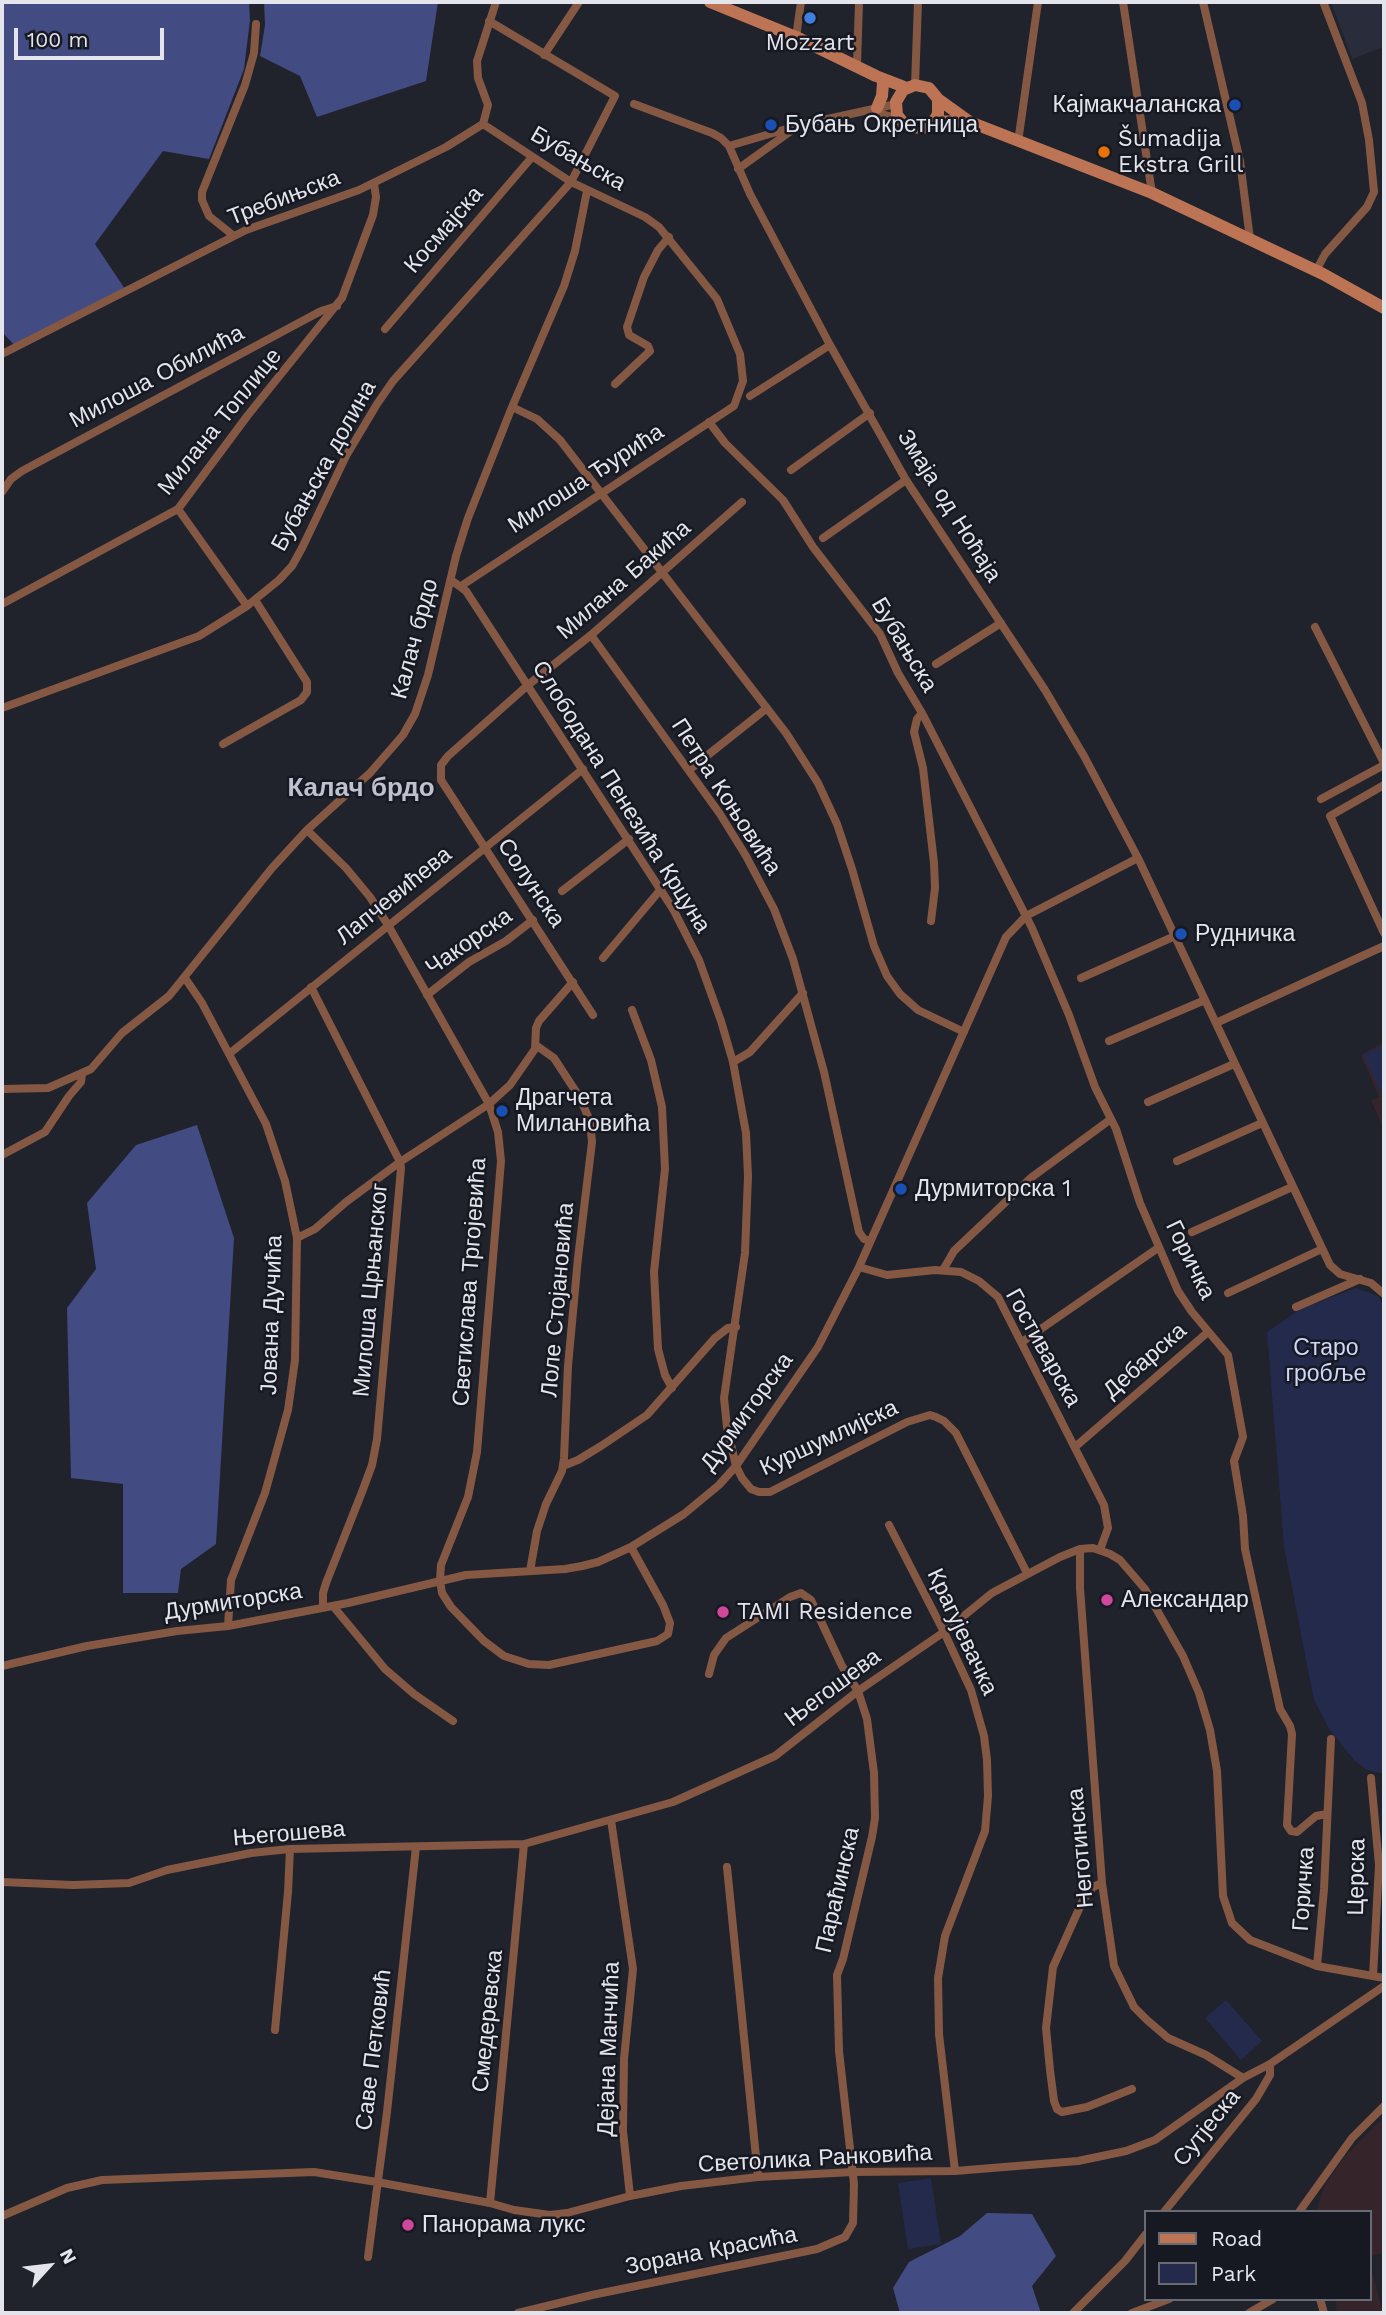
<!DOCTYPE html>
<meta charset="utf-8">
<style>
body{margin:0}
#map{position:relative;width:1386px;height:2315px;overflow:hidden;background:#20222c;font-family:"Work Sans",sans-serif}
canvas{display:block}
.frame{position:absolute;inset:0;border:4px solid #e4e5ec;pointer-events:none}
.legend{position:absolute;left:1144px;top:2210px;width:228px;height:91px;box-sizing:border-box;background:#171922;border:2px solid #696b73;margin:0;padding:9px 12px;list-style:none;font-size:21px;color:#e4e5ec}
.legend li{display:flex;align-items:center;gap:14px;height:35px}
.legend b{width:35px;border:2px solid #696b73}
.north{position:absolute;left:14px;top:2231px;width:70px;height:70px;-webkit-text-stroke:5px #171922;paint-order:stroke;rotate:63deg;font-size:19px;font-weight:700;line-height:28px;text-align:center;color:#e4e5ec}
.north::after{content:'';display:block;margin:auto;width:24px;height:32px;background:#e4e5ec;clip-path:polygon(50% 0,100% 100%,50% 72%,0 100%)}
.scale{position:absolute;left:14px;top:28px;width:150px;height:32px;box-sizing:border-box;border:4px solid #e4e5ec;border-top:0;padding-left:9px;font-size:21px;line-height:24px;white-space:nowrap;color:#e4e5ec;-webkit-text-stroke:5px #171922;paint-order:stroke}
</style>
<div id="map">
<canvas width="1386" height="2315"></canvas>
<div class="frame"></div>
<ul class="legend">
<li><b style="height:9px;background:#bd7454"></b>Road</li>
<li><b style="height:19px;background:#242a4b"></b>Park</li>
</ul>
<div class="north">N</div>
<div class="scale">100 m</div>
</div>
<script>
const context = document.querySelector('canvas').getContext('2d');
context.lineJoin = 'round';
function fillPath(path, color) { context.fillStyle = color; context.fill(path, 'evenodd'); }
const poly = rows => new Path2D(rows.map(r => 'M' + r).join(''));
function strokePath(path, color, width, dash) { context.strokeStyle = color; context.lineWidth = width; context.lineCap = dash ? 'butt' : 'round'; context.setLineDash(dash || []); context.stroke(path); }
function drawText(font, color, halo, rows, align = 'center') {
  context.font = font + ' "Work Sans",sans-serif'; context.lineWidth = 5; context.setLineDash([]); context.textBaseline = 'middle'; context.strokeStyle = halo; context.fillStyle = color; for (const [text, x, y, turn = 0] of rows) {
    context.save(); context.translate(x, y); context.rotate((+turn || 0) * Math.PI / 180); context.textAlign = isNaN(turn) ? turn : align; if (halo) context.strokeText(text, 0, 0); context.fillText(text, 0, 0); context.restore();
  }
}
const built = poly([
 [1331,2,1384,2,1384,47,1352,59]
]);
const education = poly([
 [1384,1042,1384,1129,1371,1101,1379,1097,1361,1055],
 [1383,2118,1384,2253,1370,2256,1370,2212,1316,2212,1324,2186,1347,2154],
 [1370,2264,1383,2313,1337,2313,1335,2299,1370,2299]
]);
const green = poly([
 [1384,1045,1384,1095,1382,1096,1363,1055],
 [1356,1288,1378,1296,1384,1306,1384,1774,1367,1770,1355,1761,1329,1729,1314,1700,1284,1547,1267,1332,1302,1308],
 [1226,2000,1262,2041,1241,2060,1205,2018],
 [931,2178,941,2244,908,2249,898,2183]
]);
const forest = poly([
 [2,2,249,2,250,20,244,69,209,159,163,151,95,244,125,289,17,348,2,332],
 [264,2,438,2,426,81,317,117,300,76,260,56,265,25],
 [197,1125,234,1238,216,1544,181,1569,178,1593,123,1593,123,1484,71,1478,67,1308,96,1269,87,1203,136,1145],
 [987,2213,1032,2214,1056,2256,1032,2286,1041,2313,900,2313,893,2288,909,2262,960,2236]
]);
const street = poly([
 [1123,2,1152,193],
 [1203,2,1240,161,1250,239],
 [796,37,801,2],
 [544,55,579,2],
 [857,65,859,2],
 [915,85,918,2],
 [634,104,712,133,721,138,729,146,750,194,830,345,906,480,1045,690,1084,756,1138,858,1330,1265,1340,1274,1371,1283,1384,1294],
 [872,111,899,119],
 [1018,142,1038,2],
 [729,146,800,125,896,104],
 [738,169,795,128],
 [234,236,209,216,202,200,202,192,245,85,254,53,256,24],
 [1316,271,1325,254,1367,207,1374,192,1369,140,1362,103,1324,4],
 [385,329,532,157],
 [2,354,246,230,359,190,446,147,483,124,488,105,478,78,477,61,496,2],
 [615,384,650,351,648,346,629,335,627,327,644,277,658,250,669,237],
 [750,396,830,345],
 [512,407,537,419,560,440,786,733,818,783,837,824,852,869,874,946,887,976,900,994,918,1010,964,1032],
 [709,422,725,443,783,500,813,547,880,634,898,673,922,713,1032,928,1069,1015,1095,1087,1116,1129,1140,1203,1178,1291,1192,1312,1228,1355,1243,1437,1234,1461,1243,1516,1245,1549,1280,1709,1290,1726,1292,1734,1287,1825,1291,1831,1297,1832,1316,1816,1327,1814],
 [791,470,870,413],
 [2,492,11,479,22,471,321,311,337,306],
 [178,509,247,606],
 [823,538,906,480],
 [451,580,466,591,673,909,699,960,721,1021,733,1062,746,1133,748,1176,745,1253,724,1398,727,1427,736,1466,742,1478,751,1489,759,1492,770,1492,907,1422,930,1415,936,1417,944,1421,956,1433,1027,1573],
 [461,586,734,406,743,381,740,354,717,299,659,227,645,217,571,182,483,124],
 [2,604,178,509,248,415,342,298,373,215,376,197,374,183],
 [1315,627,1384,763],
 [591,635,720,814,746,856,774,909,793,959,824,1072,859,1232,864,1239,870,1241],
 [936,664,1001,623],
 [2,708,199,636,247,606,279,580,292,566,302,548,346,456,377,404,393,381,571,182,615,96,489,21],
 [922,713,917,719,914,732,923,768,934,863,935,888,931,921],
 [223,744,301,700,307,692,307,682,255,600],
 [689,770,767,708],
 [1384,785,1330,816,1384,933],
 [1321,799,1384,765],
 [307,830,346,868,370,897,388,925,489,1104,498,1132,501,1161,477,1452,468,1497,441,1565,440,1580,442,1593,451,1607,484,1641,504,1656,529,1664,549,1665,657,1641,668,1634,670,1623,663,1605,631,1547],
 [562,891,629,839],
 [603,958,661,889],
 [185,978,202,1003,266,1124,285,1181,297,1238,295,1360,288,1410,265,1493,231,1580,228,1626],
 [1081,978,1175,936],
 [311,987,400,1162,401,1168,377,1439,372,1465,362,1492,326,1583,323,1593,323,1607],
 [427,995,469,962,506,941,533,920],
 [632,1010,651,1060,662,1107,665,1169,654,1272,658,1349,665,1375,672,1388],
 [593,1015,441,780,441,765,448,756,528,685,591,635,742,502],
 [1216,1023,1384,946],
 [1109,1041,1205,1000],
 [229,1054,583,769],
 [733,1062,750,1052,803,993],
 [2,1089,48,1088,91,1069,122,1033,169,996,272,868,307,830,370,773,403,735,415,714,428,675,456,556,468,518,512,407,564,286,575,251,587,191],
 [1148,1102,1234,1064],
 [2,1155,45,1132,69,1096,81,1082,82,1074],
 [1177,1161,1262,1123],
 [1192,1232,1292,1187],
 [297,1238,315,1229,346,1202,400,1162,489,1104,510,1085,535,1049,536,1028,539,1021,573,982],
 [859,1267,887,1275,935,1270,961,1272,979,1281,998,1297,1104,1505,1108,1528,1100,1550],
 [943,1270,954,1251,1032,1177,1111,1119],
 [1228,1293,1322,1249],
 [1296,1307,1360,1279],
 [1022,1342,1158,1248],
 [1075,1447,1208,1332],
 [563,1466,578,1460,601,1446,647,1415,715,1338,728,1328,736,1327],
 [889,1525,944,1632,971,1690,984,1736,987,1760,988,1796,985,1831,945,1936,938,1978,939,2034,955,2171],
 [1080,1549,1080,1588,1102,1883,1114,1966,1134,2007,1147,2020,1168,2038,1206,2055,1243,2078],
 [530,1571,537,1531,546,1504,562,1471,564,1458,568,1366,578,1258,592,1142,590,1121,580,1098,554,1058,537,1046],
 [333,1606,385,1669,414,1694,453,1721],
 [2,1666,87,1646,177,1631,228,1626,348,1603,466,1575,565,1569,582,1566,598,1562,631,1547,684,1514,719,1485,736,1466,818,1347,859,1267,1006,937,1026,916,1138,858],
 [1371,1778,1379,1865,1373,1976],
 [611,1820,633,1969,624,2059,623,2131,630,2196],
 [727,1867,758,2177],
 [2,1882,73,1885,129,1883,167,1870,251,1853,290,1849,524,1844,673,1802,775,1756,858,1691,944,1632,992,1593,1060,1557,1080,1549,1093,1548,1110,1554,1120,1560,1145,1589,1183,1656,1199,1693,1210,1730,1217,1771,1223,1896,1232,1923,1250,1940,1317,1966,1384,1978],
 [1102,1883,1093,1887,1083,1900,1053,1967,1046,2028,1050,2070,1054,2101,1057,2109,1062,2112,1087,2107,1132,2089],
 [1317,1966,1324,1889,1331,1739],
 [275,2030,288,1892,290,1849],
 [490,2203,524,1844],
 [1164,2212,1256,2099,1270,2075,1270,2064],
 [1299,2212,1352,2138,1384,2106],
 [2,2216,67,2188,102,2180,314,2172,377,2182,490,2203,514,2210,550,2215,567,2213,630,2196,681,2186,758,2177,853,2172,955,2171,1078,2161,1126,2151,1155,2140,1243,2078,1270,2064,1384,1986],
 [368,2257,387,2112,416,1847],
 [1320,2299,1324,2313],
 [518,2313,592,2295,817,2249,845,2237,853,2223,854,2184,839,2051,837,1975,843,1959,872,1837,875,1818,874,1773,867,1719,858,1691,842,1666,811,1600,801,1593,790,1597,726,1638,714,1655,709,1674],
 [1073,2313,1125,2261,1146,2234],
 [1132,2313,1169,2299],
 [1249,2313,1273,2299]
]);
const secondary = poly([
 [710,2,796,37,876,76,907,88],
 [938,99,938,114,934,121,923,128,910,127,904,124,897,115,896,102,903,90,915,85,929,88,938,99,970,122,1152,193,1323,274,1384,308],
 [877,108,882,96,883,83],
 [934,121,969,122]
]);
const markers = [
 [810,18,7,"#3f7fe0"],
 [1235,105,7,"#1a4fb4"],
 [771,125,7,"#1a4fb4"],
 [1104,152,7,"#e8710a"],
 [1181,934,7,"#1a4fb4"],
 [502,1111,7,"#1a4fb4"],
 [901,1189,7,"#1a4fb4"],
 [1107,1600,7,"#d1479c"],
 [723,1612,7,"#d1479c"],
 [408,2225,7,"#d1479c"]
];
const poiNames = [
 ["Mozzart",810,43,"center"],
 ["Кајмакчаланска",1221,105,"right"],
 ["Бубањ Окретница",785,125],
 ["Šumadija",1118,139],
 ["Ekstra Grill",1118,165],
 ["Рудничка",1195,934],
 ["Драгчета",516,1098],
 ["Милановића",516,1124],
 ["Дурмиторска 1",915,1189],
 ["Александар",1121,1600],
 ["TAMI Residence",737,1612],
 ["Панорама лукс",422,2225]
];
const streetNames = [
 ["Бубањска",578,159,30],
 ["Требињска",284,198,-21],
 ["Космајска",444,230,-49],
 ["Милоша Обилића",157,377,-28],
 ["Милана Топлице",220,422,-51],
 ["Бубањска долина",324,466,-61],
 ["Милоша Ђурића",586,479,-33],
 ["Змаја од Ноћаја",949,506,58],
 ["Милана Бакића",624,580,-41],
 ["Калач брдо",415,639,-75],
 ["Бубањска",904,645,59],
 ["Слободана Пенезића Крцуна",621,797,58],
 ["Петра Коњовића",726,797,57],
 ["Солунска",531,883,56],
 ["Лапчевићева",394,896,-39],
 ["Чакорска",469,942,-35],
 ["Горичка",1190,1260,64],
 ["Светислава Тргојевића",470,1282,-86],
 ["Милоша Црњанског",371,1290,-85],
 ["Лоле Стојановића",558,1300,-85],
 ["Јована Дучића",272,1315,-88],
 ["Гостиварска",1043,1348,61],
 ["Дебарска",1145,1361,-41],
 ["Дурмиторска",747,1412,-54],
 ["Куршумлијска",829,1438,-25],
 ["Дурмиторска",233,1602,-9],
 ["Крагујевачка",962,1632,65],
 ["Његошева",833,1688,-37],
 ["Његошева",289,1834,-5],
 ["Неготинска",1081,1848,-95],
 ["Церска",1357,1877,-89],
 ["Горичка",1304,1889,-86],
 ["Параћинска",838,1890,-77],
 ["Смедеревска",488,2021,-84],
 ["Дејана Манчића",609,2049,-88],
 ["Саве Петковић",374,2050,-83],
 ["Сутјеска",1207,2128,-51],
 ["Светолика Ранковића",815,2159,-3],
 ["Зорана Красића",711,2251,-11]
];
const parkNames = [
 ["Старо",1326,1348],
 ["гробље",1326,1374]
];
const quarterNames = [
 ["Калач брдо",361,788]
];
fillPath(built, '#282c3b');
fillPath(education, '#36242b');
fillPath(green, '#242a4b');
fillPath(forest, '#424b82');
strokePath(street, '#855844', 8);
strokePath(secondary, '#bd7454', 12);
for (const [x, y, r, color] of markers) { const dot = new Path2D(); dot.arc(x, y, r, 0, 2 * Math.PI); context.fillStyle = color; context.fill(dot); strokePath(dot, '#171922', 2.5); }
drawText('23px', '#e4e5ec', '#171922', poiNames, 'left');
drawText('23px', '#e4e5ec', '#171922', streetNames);
drawText('23px', '#ced7f9', '#171922', parkNames);
drawText('bold 26px', '#bec1ce', '#171922', quarterNames);
</script>
